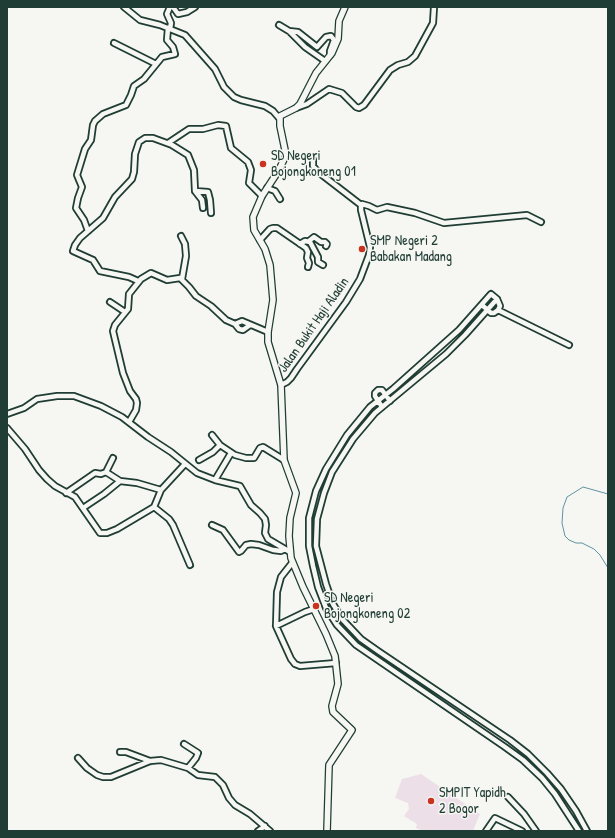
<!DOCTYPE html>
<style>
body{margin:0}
#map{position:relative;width:615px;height:838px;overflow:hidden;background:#f6f6f2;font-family:"Patrick Hand",sans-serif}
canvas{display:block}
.frame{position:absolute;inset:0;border:8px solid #1f3d34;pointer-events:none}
</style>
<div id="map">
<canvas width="615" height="838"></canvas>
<div class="frame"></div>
</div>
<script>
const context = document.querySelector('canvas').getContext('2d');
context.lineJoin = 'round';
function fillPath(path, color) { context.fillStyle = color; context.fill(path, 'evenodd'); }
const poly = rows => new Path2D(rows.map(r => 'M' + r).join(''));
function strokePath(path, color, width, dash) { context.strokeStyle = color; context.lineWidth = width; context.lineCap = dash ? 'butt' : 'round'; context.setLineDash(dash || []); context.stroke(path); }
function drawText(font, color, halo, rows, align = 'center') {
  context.font = font + ' "Patrick Hand",sans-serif'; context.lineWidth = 3; context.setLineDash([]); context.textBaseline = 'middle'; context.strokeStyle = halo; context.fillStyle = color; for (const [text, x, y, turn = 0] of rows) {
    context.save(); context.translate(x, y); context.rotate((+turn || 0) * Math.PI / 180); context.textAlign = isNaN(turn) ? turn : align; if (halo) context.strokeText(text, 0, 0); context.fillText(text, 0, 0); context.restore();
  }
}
const built = poly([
 [421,774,480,814,473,831,423,831,416,828,417,824,404,816,409,809,408,803,395,798,402,779]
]);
const stream = poly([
 [608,494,583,487,567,497,563,508,562,523,565,536,569,540,576,543,582,543,594,549,600,555,608,568]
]);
const minor = poly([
 [124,7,140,20,160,25,185,35,215,69,224,87,234,97,241,100,265,106,273,111,279,118],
 [173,7,178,14,187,12,195,7],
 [279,25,289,31,305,47,325,61],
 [170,29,171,23,167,14,170,7],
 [289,31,298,32,317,47,326,37,331,36,334,40,330,51,330,55],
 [114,43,156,64],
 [296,108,307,104,329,89,342,93,356,107,359,108,364,105,390,70,398,65,408,62,415,56,433,23,434,7],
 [168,143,189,129,203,129,218,125,226,126,231,148,248,162,251,170,249,183,262,196],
 [313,160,313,166,317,171,361,205],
 [267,188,275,191,280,199],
 [195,191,208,192,210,200,211,213],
 [88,231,84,220,76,208,78,198,82,187,77,175,85,149,91,140,93,125,95,121,103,114,126,105,131,95,134,86,144,79,162,57,175,54,173,47,167,40,168,28],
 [181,236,185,244,186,256,182,279],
 [260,240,270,229,273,228,277,228,306,248,308,252,307,258,309,263,308,267],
 [309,241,314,237,321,242,325,242,327,244,326,246],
 [300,244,305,241,310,242,318,257,318,262,323,265],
 [138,281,129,277,100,271,93,260,73,251,75,245,80,238,103,218,115,197,132,179,134,172,135,154,139,142,145,138,153,138,172,145,188,155,194,170,195,191,202,200,203,208],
 [497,299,465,335,446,354,375,413,353,439,332,472,324,493,317,519,316,546,326,584,333,604,343,620,361,639,378,651,510,740,528,754,547,773,561,789,576,811,587,831],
 [110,302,125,312],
 [482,305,491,313,494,313,498,310,500,306,497,299,491,294,459,330,393,389,370,407,347,435,326,469,316,491,309,518,309,546,313,566,318,587,326,608,337,625,356,645,505,747,523,760,542,778,555,794,579,831],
 [498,310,569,345],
 [235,324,242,321,268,332],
 [281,385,287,382,291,378,297,369,346,302,360,279,369,255,370,247,361,210,361,205,362,204,369,206,377,210,387,207,415,213,444,223,527,215,541,222],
 [382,407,375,396,375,393,378,390,382,390,390,401],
 [7,414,24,408,37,399,57,396,74,396,101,406,122,417,148,437,171,452,197,473,215,480,240,486,251,505,260,513,265,519,266,525,265,533,268,539,290,552],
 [129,422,136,410,137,403,136,399,130,391,123,373,113,331,115,325,128,309,129,294,141,279,151,273,167,280,180,278,189,287,196,296,211,306,226,320,235,324,239,329,243,330,250,325],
 [7,428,25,449,39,470,47,479,55,486,75,497,100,533,107,533,117,529,154,507,161,490,185,464],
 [212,435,220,445,235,455,246,458,254,458,260,448,263,447,284,460],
 [113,458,106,472,120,481],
 [199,460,213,452,220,445],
 [215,480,231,453],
 [66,493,95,473,101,474,106,472],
 [154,507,169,519,173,525,190,565],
 [83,508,104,494,120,481,137,483,161,490],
 [212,525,223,530,239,552,241,551,246,545,251,544,259,545,273,550,281,551,285,549],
 [292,563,281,577,277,592,276,626,291,659,295,664,300,666,336,663],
 [276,626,305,612,314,609],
 [184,744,198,753,196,758,188,768],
 [120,752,126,752,150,761],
 [78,758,87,768,97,775,103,777,111,777,150,761,161,760,188,768,198,775,215,777,223,785,229,798,235,805,250,814,270,831],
 [508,797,524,814,536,831],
 [258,831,265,826],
 [486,831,495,818,522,831]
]);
const tertiary = poly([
 [327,831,329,765,352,730,333,712,332,706,338,684,335,656,326,634,303,587,291,558,289,536,290,518,296,493,284,460,281,385,268,342,268,332,273,300,270,265,265,249,254,230,253,217,262,196,279,170,285,157,285,150,280,126,280,116,296,108,300,104,316,73,332,53,338,39,339,21,345,7]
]);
const markers = [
 [263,164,4,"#c8321e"],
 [362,249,4,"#c8321e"],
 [316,606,4,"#c8321e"],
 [431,801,4,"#c8321e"]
];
const poiNames = [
 ["SD Negeri",271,156],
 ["Bojongkoneng 01",271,172],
 ["SMP Negeri 2",370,241],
 ["Babakan Madang",370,257],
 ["SD Negeri",324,598],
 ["Bojongkoneng 02",324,614],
 ["SMPIT Yapidh",439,793],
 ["2 Bogor",439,809]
];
const streetNames = [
 ["Jalan Bukit Haji Aladin",314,325,-55]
];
fillPath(built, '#ecdfe8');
strokePath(stream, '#6092a2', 1);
strokePath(minor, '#1f3d34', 8);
strokePath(tertiary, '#1f3d34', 8);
strokePath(minor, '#f6f6f2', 4.5);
strokePath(tertiary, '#f6f6f2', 5.5);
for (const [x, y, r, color] of markers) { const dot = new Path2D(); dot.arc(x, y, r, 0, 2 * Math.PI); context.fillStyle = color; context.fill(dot); strokePath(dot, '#f6f6f2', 1.5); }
drawText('14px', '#1f3d34', '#f6f6f2', poiNames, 'left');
drawText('14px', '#1f3d34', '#f6f6f2', streetNames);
</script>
